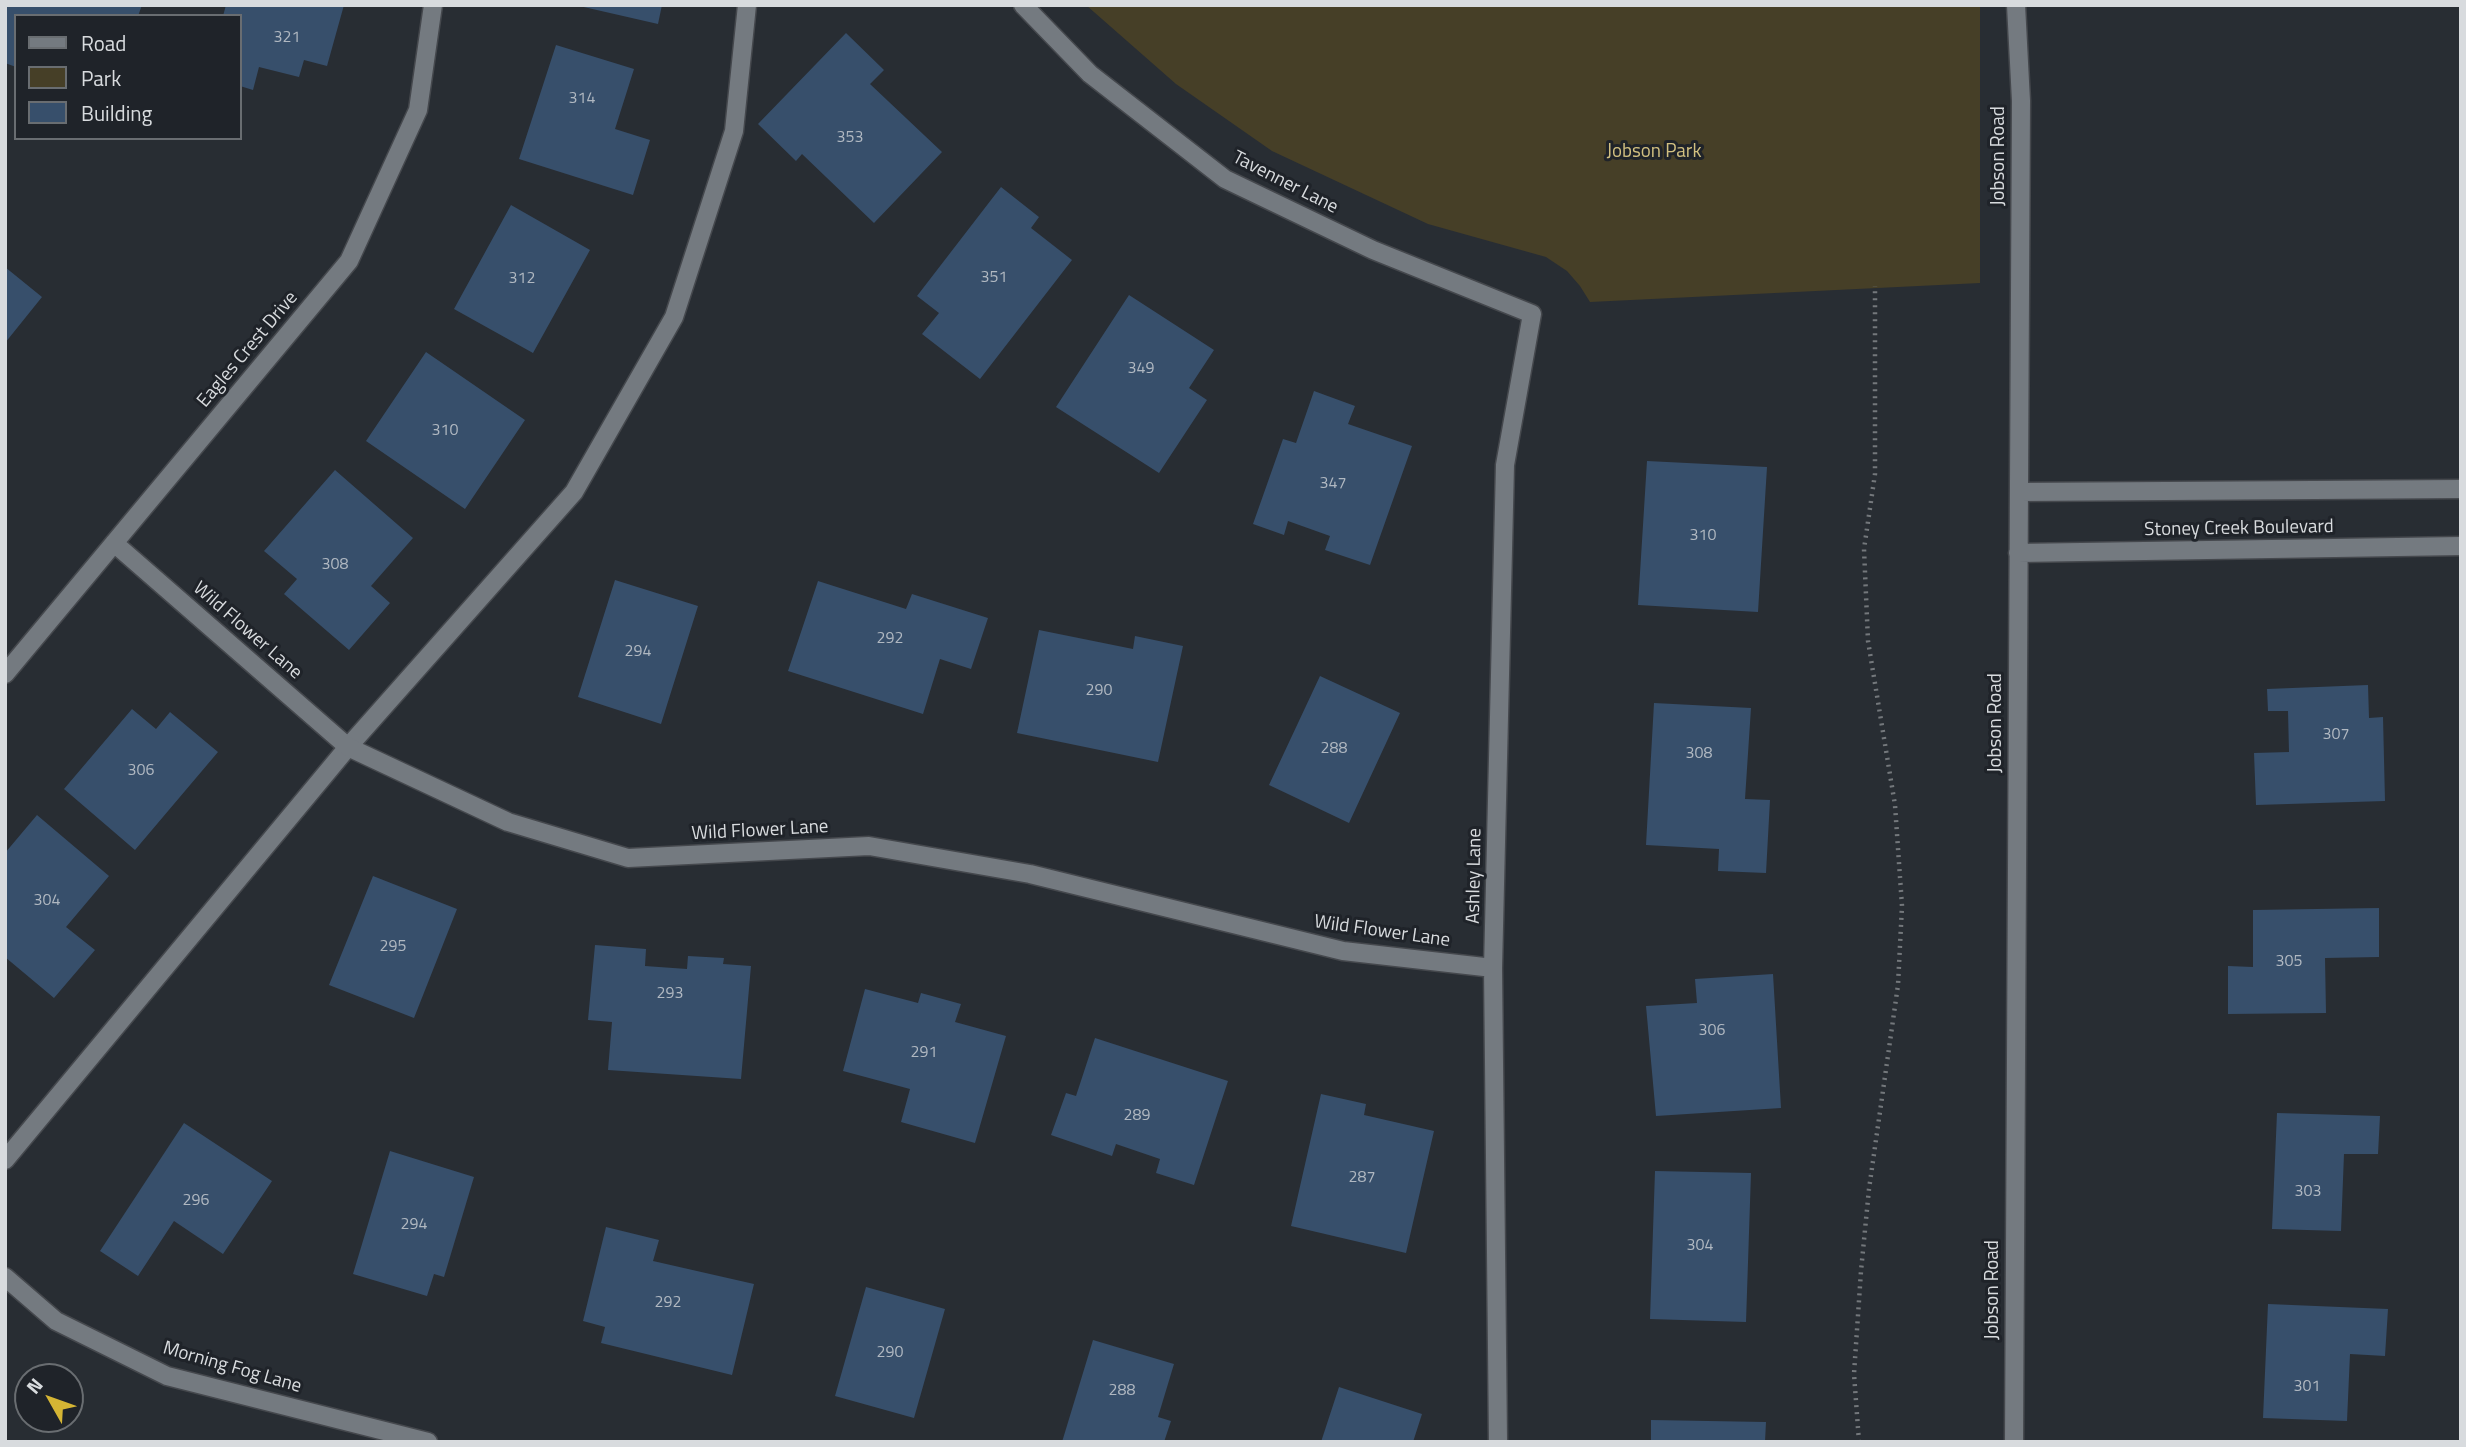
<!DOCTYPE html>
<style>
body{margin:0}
#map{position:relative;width:2466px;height:1447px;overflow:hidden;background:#282d33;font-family:"Titillium Web",sans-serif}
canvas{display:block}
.frame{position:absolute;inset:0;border:7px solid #d8dbde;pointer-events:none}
.legend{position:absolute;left:14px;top:14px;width:228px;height:126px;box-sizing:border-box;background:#1f2329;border:2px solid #696d71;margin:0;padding:9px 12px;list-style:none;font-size:21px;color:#d8dbde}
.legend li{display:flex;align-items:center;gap:14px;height:35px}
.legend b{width:35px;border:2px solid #696d71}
.north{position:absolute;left:14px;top:1363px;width:70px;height:70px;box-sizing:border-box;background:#1f2329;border:2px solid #696d71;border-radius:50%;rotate:310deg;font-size:19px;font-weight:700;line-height:28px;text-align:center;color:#d8dbde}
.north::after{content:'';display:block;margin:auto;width:24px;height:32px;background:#d5b534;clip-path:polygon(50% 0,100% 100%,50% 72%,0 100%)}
</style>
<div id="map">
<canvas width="2466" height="1447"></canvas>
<div class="frame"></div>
<ul class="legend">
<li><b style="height:9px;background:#747a80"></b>Road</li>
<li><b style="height:19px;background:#463f27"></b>Park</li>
<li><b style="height:19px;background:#374f6b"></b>Building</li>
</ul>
<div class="north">N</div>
</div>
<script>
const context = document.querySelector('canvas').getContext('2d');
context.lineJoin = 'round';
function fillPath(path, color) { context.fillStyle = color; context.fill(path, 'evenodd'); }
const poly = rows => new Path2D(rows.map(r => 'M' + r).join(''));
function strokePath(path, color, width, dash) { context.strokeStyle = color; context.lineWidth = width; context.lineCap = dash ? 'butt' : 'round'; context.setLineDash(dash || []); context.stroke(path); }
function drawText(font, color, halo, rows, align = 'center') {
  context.font = font + ' "Titillium Web",sans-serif'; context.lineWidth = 6; context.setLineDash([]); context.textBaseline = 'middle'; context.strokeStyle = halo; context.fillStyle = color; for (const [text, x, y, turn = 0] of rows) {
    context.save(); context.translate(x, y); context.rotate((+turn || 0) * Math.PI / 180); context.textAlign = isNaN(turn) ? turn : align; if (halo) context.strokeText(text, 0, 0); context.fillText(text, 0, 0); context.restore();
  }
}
const green = poly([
 [1086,5,1980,5,1980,283,1590,302,1580,286,1567,271,1546,257,1428,224,1272,151,1176,84]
]);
const building = poly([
 [5,5,142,5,138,16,16,16,16,67,5,63],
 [226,5,344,5,327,66,304,60,299,77,259,67,253,90,240,86,240,16,223,16],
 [575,5,662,5,658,24],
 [846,33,884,70,870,84,942,152,874,223,802,154,796,161,758,124],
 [556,45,634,69,615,129,650,140,633,195,519,159],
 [1001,187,1039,217,1031,228,1072,260,980,379,922,334,939,313,917,296],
 [511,205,590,250,533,353,454,309],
 [5,267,42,297,5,343],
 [1129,295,1214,350,1189,388,1207,400,1159,473,1056,407],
 [426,352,525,420,465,509,366,441],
 [1314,391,1355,406,1348,424,1412,446,1370,565,1325,550,1330,536,1288,521,1284,535,1253,524,1283,439,1296,443],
 [1647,461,1767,467,1758,612,1638,605],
 [335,470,413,538,371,586,390,603,349,650,284,594,297,579,264,551],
 [615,580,698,606,661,724,578,697],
 [818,581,906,609,912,594,988,618,971,669,940,659,923,714,788,671],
 [1039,630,1133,649,1135,636,1183,646,1158,762,1017,733],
 [1320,676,1400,713,1349,823,1269,785],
 [2368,685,2369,718,2383,717,2385,801,2256,805,2254,753,2289,752,2288,711,2268,711,2267,689],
 [1654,703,1751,708,1745,799,1770,800,1766,873,1718,871,1719,849,1646,845],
 [132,709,156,729,170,712,218,752,135,850,64,789],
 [37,815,109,876,66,927,95,950,54,998,5,957,5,853],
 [373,876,457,909,414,1018,329,985],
 [2379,908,2379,957,2325,958,2326,1013,2228,1014,2228,966,2253,967,2253,910],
 [595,945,646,949,645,966,687,969,688,956,724,958,723,964,751,966,741,1079,608,1070,612,1022,588,1020],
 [1773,974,1781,1108,1656,1116,1646,1006,1697,1003,1695,979],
 [865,989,918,1003,921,993,961,1004,955,1022,1006,1036,975,1143,901,1122,910,1089,843,1071],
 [1095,1038,1228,1081,1194,1185,1156,1173,1160,1159,1116,1144,1112,1156,1051,1135,1066,1093,1076,1096],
 [1321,1094,1366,1104,1364,1115,1434,1131,1406,1253,1291,1226],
 [2277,1113,2380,1116,2378,1154,2344,1154,2341,1231,2272,1229],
 [184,1123,272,1181,223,1254,174,1221,138,1276,100,1251],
 [390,1151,474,1177,444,1277,434,1274,427,1296,353,1274],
 [1655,1171,1751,1173,1746,1322,1650,1319],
 [606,1227,659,1240,653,1261,754,1284,732,1375,601,1343,605,1327,583,1321],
 [866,1287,945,1309,914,1418,835,1396],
 [2268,1304,2388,1309,2385,1356,2350,1354,2347,1421,2263,1418],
 [1093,1340,1174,1364,1158,1417,1171,1421,1164,1442,1062,1442],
 [1339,1387,1422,1414,1413,1442,1321,1442],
 [1651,1420,1766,1422,1765,1442,1651,1442]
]);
const path = poly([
 [1859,1442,1854,1374,1861,1271,1869,1189,1898,985,1902,906,1895,805,1868,641,1864,549,1875,474,1875,286]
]);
const service = poly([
 [5,1160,348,747,574,492,674,317,734,131,747,5]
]);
const minor = poly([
 [1023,5,1090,74,1225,179,1373,250,1532,314,1505,465,1493,968,1498,1442],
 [114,543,348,747,508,822,628,858,869,846,1030,874,1343,951,1493,968],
 [5,674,349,261,418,110,433,5],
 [5,1277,56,1321,167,1376,428,1442]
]);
const tertiary = poly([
 [2019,492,2461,489],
 [2018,553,2461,546],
 [2014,1442,2021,101,2016,5]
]);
const numberNames = [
 ["321",287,38],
 ["314",582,99],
 ["353",850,138],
 ["351",994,278],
 ["312",522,279],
 ["349",1141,369],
 ["310",445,431],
 ["347",1333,484],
 ["310",1703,536],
 ["308",335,565],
 ["292",890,639],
 ["294",638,652],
 ["290",1099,691],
 ["307",2336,735],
 ["288",1334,749],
 ["308",1699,754],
 ["306",141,771],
 ["304",47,901],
 ["295",393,947],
 ["305",2289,962],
 ["293",670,994],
 ["306",1712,1031],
 ["291",924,1053],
 ["289",1137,1116],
 ["287",1362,1178],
 ["303",2308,1192],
 ["296",196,1201],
 ["294",414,1225],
 ["304",1700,1246],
 ["292",668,1303],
 ["290",890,1353],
 ["301",2307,1387],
 ["288",1122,1391]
];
const parkNames = [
 ["Jobson Park",1654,152]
];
const streetNames = [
 ["Jobson Road",1999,156,-90],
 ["Tavenner Lane",1285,183,27],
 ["Eagles Crest Drive",248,350,-50],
 ["Stoney Creek Boulevard",2239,529,-1],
 ["Wild Flower Lane",247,631,41],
 ["Jobson Road",1996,723,-90],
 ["Wild Flower Lane",760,831,-3],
 ["Ashley Lane",1475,876,-89],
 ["Wild Flower Lane",1382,932,8],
 ["Jobson Road",1993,1290,-90],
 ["Morning Fog Lane",232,1368,16]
];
fillPath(green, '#463f27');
fillPath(building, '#374f6b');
strokePath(service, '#45484d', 21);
strokePath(minor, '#45484d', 21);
strokePath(tertiary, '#45484d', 21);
strokePath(path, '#74787c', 4.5, [2, 5]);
strokePath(service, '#747a80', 18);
strokePath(minor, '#747a80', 18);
strokePath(tertiary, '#747a80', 18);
drawText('16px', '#b0b8c1', null, numberNames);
drawText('19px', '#d2c080', '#1f2329', parkNames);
drawText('19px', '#d8dbde', '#1f2329', streetNames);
</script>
